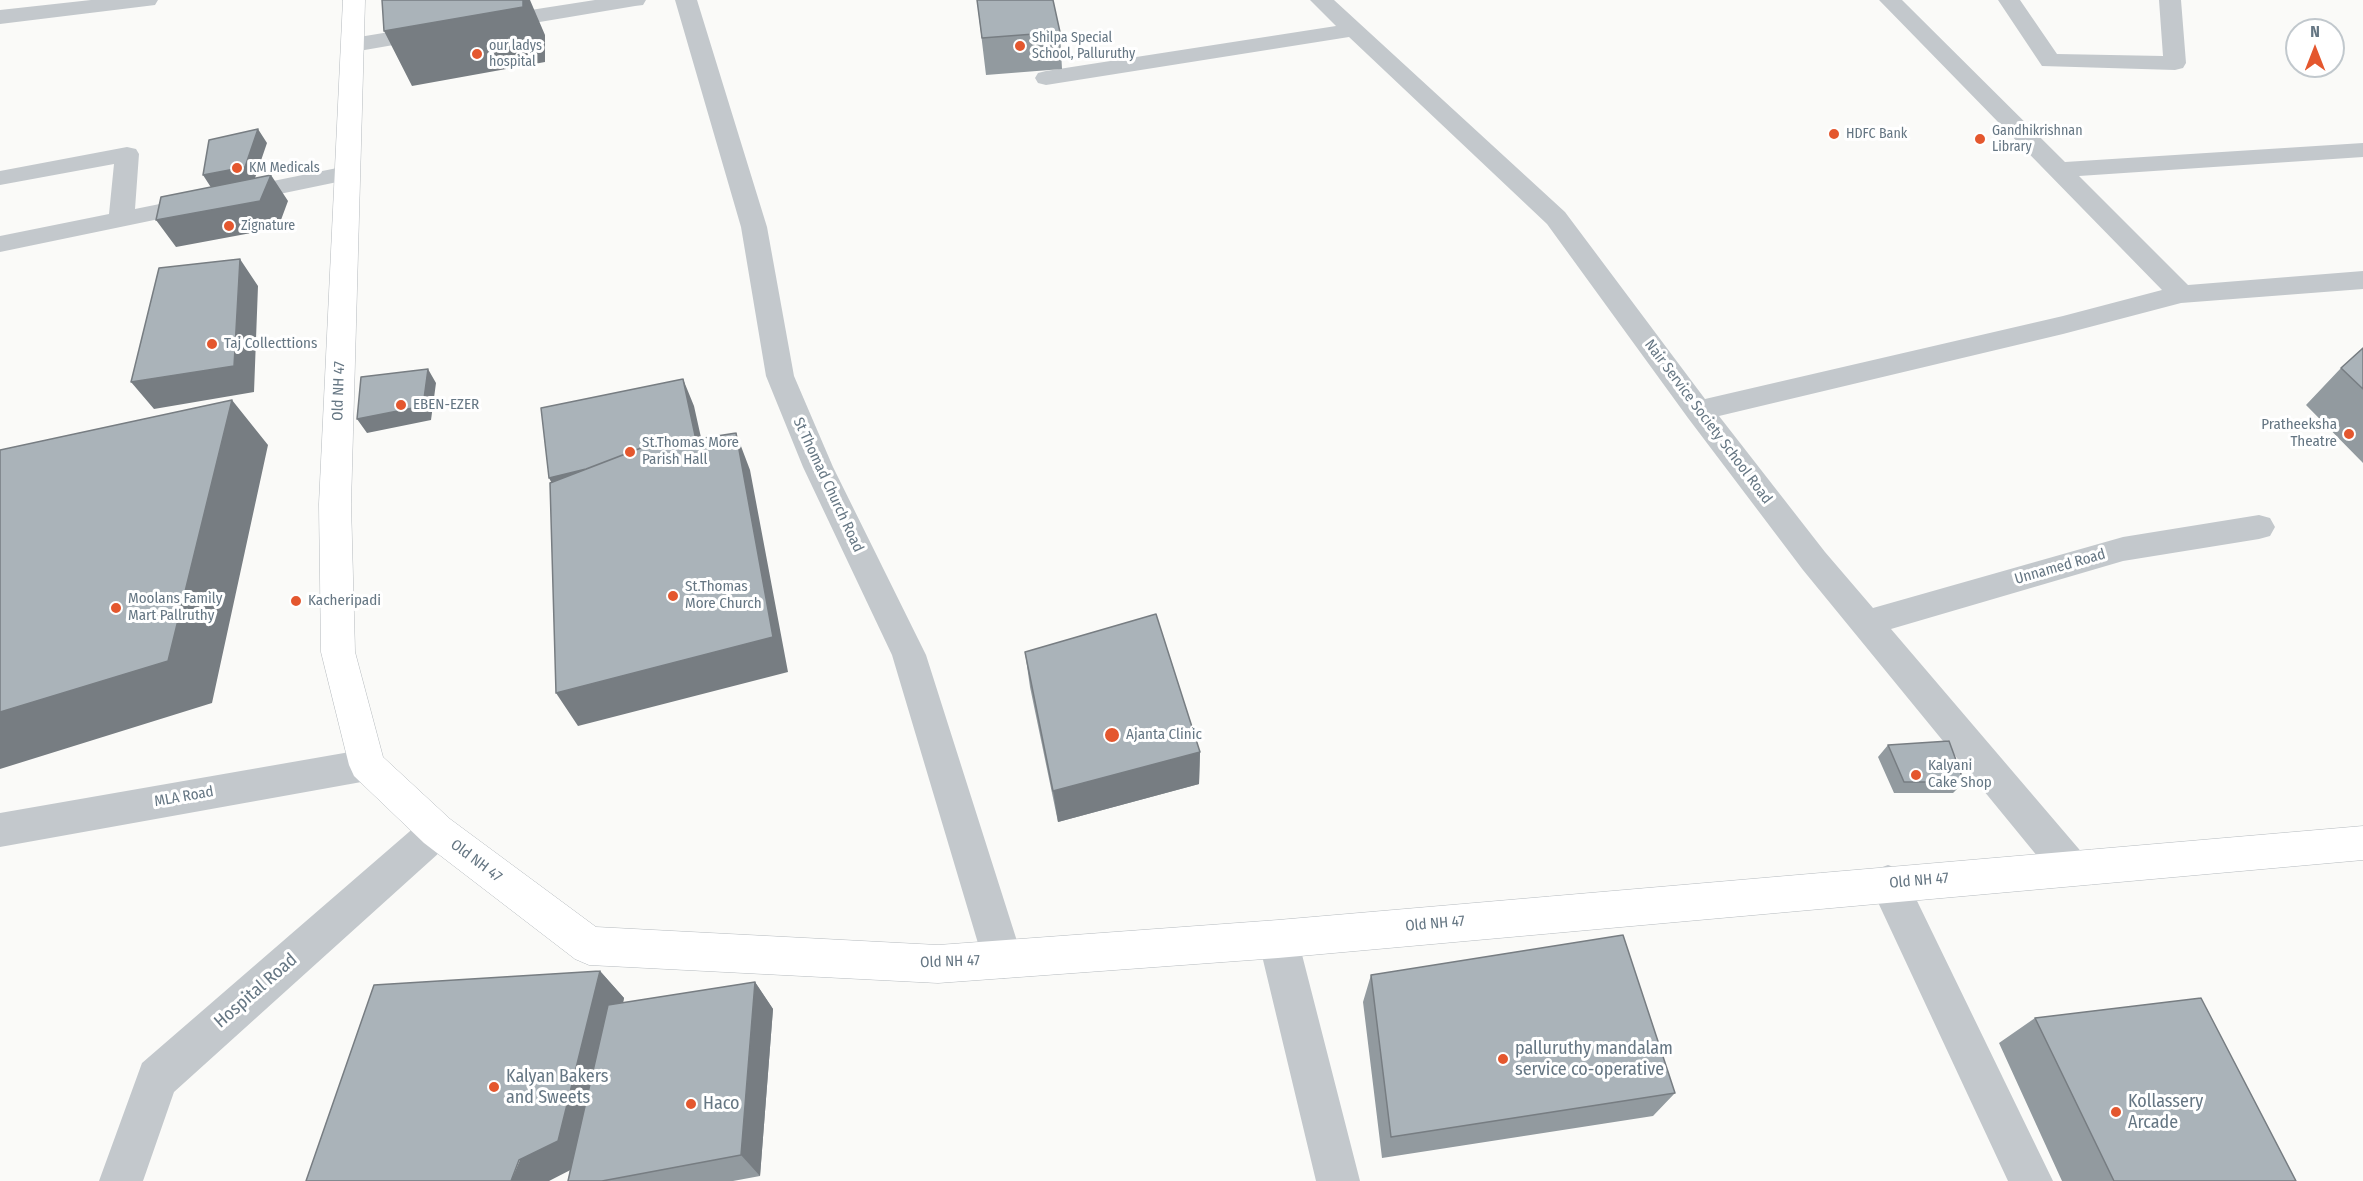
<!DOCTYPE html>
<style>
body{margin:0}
#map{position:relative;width:2363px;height:1181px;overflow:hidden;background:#fafaf8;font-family:"Fira Sans Condensed",sans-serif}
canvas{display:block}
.north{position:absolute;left:2285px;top:18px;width:60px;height:60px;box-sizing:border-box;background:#fff;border:2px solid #c1c8cd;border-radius:50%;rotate:0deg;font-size:16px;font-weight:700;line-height:24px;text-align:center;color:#657683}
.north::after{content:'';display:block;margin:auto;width:21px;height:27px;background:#e4572e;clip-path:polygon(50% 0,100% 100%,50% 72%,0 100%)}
</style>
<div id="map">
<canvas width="2363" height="1181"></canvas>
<div class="north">N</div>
</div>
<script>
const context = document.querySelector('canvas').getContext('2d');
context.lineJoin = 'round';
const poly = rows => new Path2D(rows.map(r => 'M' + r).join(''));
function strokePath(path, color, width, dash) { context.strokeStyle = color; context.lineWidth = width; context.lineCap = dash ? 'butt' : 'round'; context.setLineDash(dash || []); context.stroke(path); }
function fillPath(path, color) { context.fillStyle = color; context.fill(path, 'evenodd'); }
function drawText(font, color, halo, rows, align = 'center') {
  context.font = font + ' "Fira Sans Condensed",sans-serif'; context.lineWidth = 6; context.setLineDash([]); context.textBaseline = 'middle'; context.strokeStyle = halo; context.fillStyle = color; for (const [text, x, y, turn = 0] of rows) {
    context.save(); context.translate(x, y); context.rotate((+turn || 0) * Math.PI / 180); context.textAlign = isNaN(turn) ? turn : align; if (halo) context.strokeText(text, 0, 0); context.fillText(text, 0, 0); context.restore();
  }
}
const minor = poly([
 [91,0,158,0,155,5,147,6,0,24,0,10,91,0],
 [595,0,646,0,643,5,635,6,492,30,484,28,481,23,484,18,492,16,595,0],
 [675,0,697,0,767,227,794,376,833,467,926,655,1023,960,1017,974,1003,979,989,974,983,960,892,655,803,467,766,376,741,227,675,0],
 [1310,0,1334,0,1565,212,1705,399,2063,316,2162,290,1879,0,1902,0,2065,162,2363,143,2363,157,2079,176,2188,285,2363,271,2363,289,2181,303,2063,334,1719,416,1825,552,1873,608,2123,537,2259,515,2270,518,2275,527,2270,536,2259,539,2123,561,1891,629,2084,855,2089,867,2084,879,2070,885,2056,879,1803,570,1688,418,1547,224,1349,37,1046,85,1038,83,1035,78,1038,73,1046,71,1336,26,1310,0],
 [1998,0,2020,0,2057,54,2163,56,2159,0,2181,0,2186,63,2183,68,2175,70,2042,66,1998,0],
 [432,25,440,27,443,32,440,37,353,52,345,50,342,45,345,40,353,38,432,25],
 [127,147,136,149,139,154,135,209,347,166,356,168,359,173,356,178,347,180,0,252,0,236,109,214,114,164,0,185,0,171,127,147],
 [367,749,380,754,385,765,380,776,367,781,0,847,0,813,367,749],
 [437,814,450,819,456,831,450,843,174,1092,143,1181,99,1181,142,1063,424,819,437,814],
 [1888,865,1902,870,2053,1181,2008,1181,1869,883,1874,870,1888,865],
 [1278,920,1292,926,1298,939,1360,1181,1316,1181,1258,939,1264,926,1278,920]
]);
const major = poly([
 [343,0,365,0,351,504,355,652,383,757,450,819,596,927,938,945,1278,920,2363,826,2363,860,1278,958,938,983,589,965,575,959,424,843,354,776,349,765,321,652,319,504,343,0]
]);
const wall = poly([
 [977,0,1060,32,1062,69,986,75],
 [2363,348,2363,463,2306,405,2341,368],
 [1025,652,1200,752,1199,784,1058,822,1030,687],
 [1888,745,1964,782,1953,793,1894,793,1878,757],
 [600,971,624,998,623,1003,755,982,773,1009,760,1176,733,1181,568,1181,570,1170],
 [1371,975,1675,1093,1653,1116,1382,1158,1363,1002],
 [2035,1018,2296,1181,2062,1181,1999,1043]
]);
const shadedWall = poly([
 [523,0,530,0,545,35,545,62,412,86,384,31],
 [258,129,267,143,254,181,212,189,203,175],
 [271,175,288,201,278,228,176,247,156,220],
 [240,259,258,286,254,392,154,409,131,382],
 [428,369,436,383,431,420,367,433,357,419],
 [683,379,694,406,708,469,563,504,549,478],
 [232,400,268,445,212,703,0,769,0,712],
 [736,433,750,470,788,672,578,726,556,693],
 [1200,752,1199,784,1058,822,1053,791],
 [600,971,624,998,586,1162,549,1181,511,1181],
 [755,982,773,1009,760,1176,741,1155]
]);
const building = poly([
 [382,0,523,0,523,7,384,31,382,0],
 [977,0,1053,0,1060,32,982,38,977,0],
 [258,129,245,167,203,175,209,140,258,129],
 [271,175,260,201,156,220,161,197,271,175],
 [240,259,234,366,131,382,159,268,240,259],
 [2363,348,2363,389,2341,368,2363,348],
 [428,369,423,406,357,419,361,377,428,369],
 [683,379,696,440,641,448,586,469,549,478,541,408,683,379],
 [232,400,168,661,0,712,0,450,232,400],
 [736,433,773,637,556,693,550,483,641,448,736,433],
 [1156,614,1200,752,1053,791,1025,652,1156,614],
 [1949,741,1964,782,1904,782,1888,745,1949,741],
 [1623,935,1675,1093,1391,1137,1371,975,1623,935],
 [600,971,558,1141,519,1160,511,1181,306,1181,374,985,600,971],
 [755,982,741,1155,602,1181,568,1181,608,1005,755,982],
 [2201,998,2296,1181,2114,1181,2035,1018,2201,998]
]);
const markers = [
 [1020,46,6,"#e4572e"],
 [477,54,6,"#e4572e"],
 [1834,134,6,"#e4572e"],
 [1980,139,6,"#e4572e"],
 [237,168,6,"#e4572e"],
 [229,226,6,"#e4572e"],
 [212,344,6,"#e4572e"],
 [401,405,6,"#e4572e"],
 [2349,434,6,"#e4572e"],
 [630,452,6,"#e4572e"],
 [673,596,6,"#e4572e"],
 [296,601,6,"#e4572e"],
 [116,608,6,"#e4572e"],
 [1112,735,8,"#e4572e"],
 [1916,775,6,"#e4572e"],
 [1503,1059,6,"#e4572e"],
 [494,1087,6,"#e4572e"],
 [691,1104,6,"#e4572e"],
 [2116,1112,6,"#e4572e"]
];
const farPoinames = [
 ["Shilpa Special",1032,38],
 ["School, Palluruthy",1032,54],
 ["our ladys",489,46],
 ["hospital",489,62],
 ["Gandhikrishnan",1992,131],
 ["Library",1992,147],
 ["HDFC Bank",1846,134],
 ["KM Medicals",249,168],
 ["Zignature",241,226]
];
const poiNames = [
 ["Taj Collecttions",224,344],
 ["EBEN-EZER",413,405],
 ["Pratheeksha",2337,425,"right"],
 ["Theatre",2337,442,"right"],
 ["St.Thomas More",642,443],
 ["Parish Hall",642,460],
 ["St.Thomas",685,587],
 ["More Church",685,604],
 ["Moolans Family",128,599],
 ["Mart Pallruthy",128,616],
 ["Kacheripadi",308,601],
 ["Ajanta Clinic",1126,735],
 ["Kalyani",1928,766],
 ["Cake Shop",1928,783]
];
const streetNames = [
 ["Old NH 47",339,391,-88],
 ["Nair Service Society School Road",1708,422,53],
 ["St Thomad Church Road",828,485,65],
 ["Unnamed Road",2060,567,-16],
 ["MLA Road",184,797,-10],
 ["Old NH 47",476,861,37],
 ["Old NH 47",1919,881,-5],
 ["Old NH 47",1435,924,-5],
 ["Old NH 47",950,962,-2]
];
const nearStreetnames = [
 ["Hospital Road",256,991,-41]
];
const nearPoinames = [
 ["palluruthy mandalam",1515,1049],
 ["service co-operative",1515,1070],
 ["Kalyan Bakers",506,1077],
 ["and Sweets",506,1098],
 ["Kollassery",2128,1102],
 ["Arcade",2128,1123],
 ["Haco",703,1104]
];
strokePath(major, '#b5babe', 1);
fillPath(minor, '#c3c8cc');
fillPath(major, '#fff');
fillPath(wall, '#929a9f');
fillPath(shadedWall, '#777d82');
fillPath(building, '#aab3b9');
strokePath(building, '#777d82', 1.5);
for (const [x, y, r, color] of markers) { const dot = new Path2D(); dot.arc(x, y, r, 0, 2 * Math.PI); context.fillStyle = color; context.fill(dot); strokePath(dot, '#fff', 2); }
drawText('14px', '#657683', '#fff', farPoinames, 'left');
drawText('15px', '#657683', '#fff', poiNames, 'left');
drawText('15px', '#657683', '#fff', streetNames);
drawText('18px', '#657683', '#fff', nearStreetnames);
drawText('18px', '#657683', '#fff', nearPoinames, 'left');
</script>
